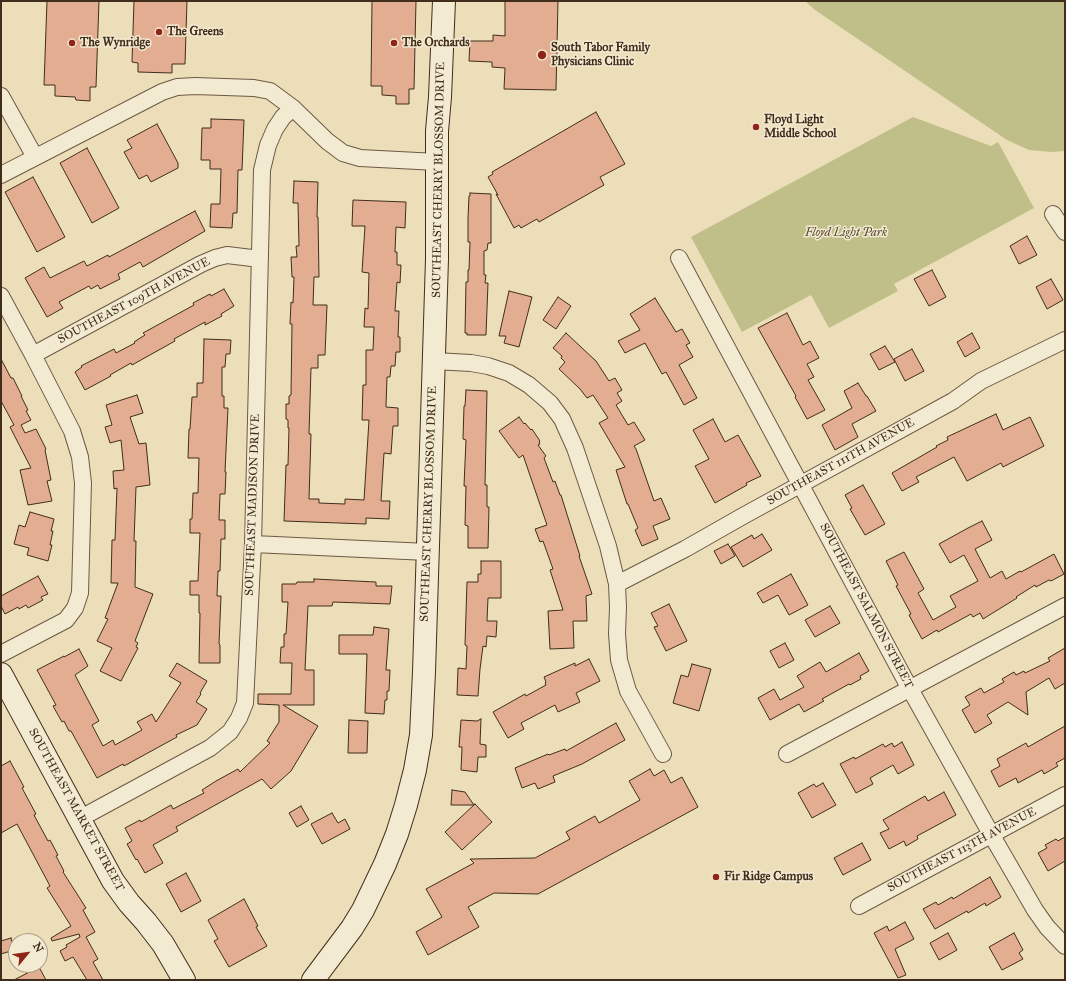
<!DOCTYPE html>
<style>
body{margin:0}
#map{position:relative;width:1066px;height:981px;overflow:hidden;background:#eddeba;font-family:"IM FELL Great Primer",serif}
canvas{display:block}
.frame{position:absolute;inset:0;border:2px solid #412d1b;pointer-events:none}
.north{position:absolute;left:8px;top:933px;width:40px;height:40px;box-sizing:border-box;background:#f3ead2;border:1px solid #ac9e89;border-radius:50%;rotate:61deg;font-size:11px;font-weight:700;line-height:16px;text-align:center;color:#412d1b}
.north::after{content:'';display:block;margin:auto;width:14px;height:18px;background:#8f2418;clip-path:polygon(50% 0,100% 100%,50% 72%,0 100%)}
</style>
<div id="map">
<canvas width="1066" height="981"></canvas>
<div class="frame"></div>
<div class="north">N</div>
</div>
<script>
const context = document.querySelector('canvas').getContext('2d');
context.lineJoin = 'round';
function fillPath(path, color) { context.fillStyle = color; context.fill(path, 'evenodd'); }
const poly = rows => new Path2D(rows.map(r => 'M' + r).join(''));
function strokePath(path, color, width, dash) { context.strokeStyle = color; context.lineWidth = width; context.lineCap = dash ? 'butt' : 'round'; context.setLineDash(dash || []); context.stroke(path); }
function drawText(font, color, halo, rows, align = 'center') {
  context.font = font + ' "IM FELL Great Primer",serif'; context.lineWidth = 3; context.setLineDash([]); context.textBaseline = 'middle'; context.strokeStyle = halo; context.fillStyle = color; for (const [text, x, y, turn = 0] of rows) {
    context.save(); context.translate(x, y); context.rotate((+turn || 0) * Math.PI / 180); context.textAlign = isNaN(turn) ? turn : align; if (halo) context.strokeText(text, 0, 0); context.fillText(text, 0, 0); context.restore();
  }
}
const green = poly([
 [805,1,1065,1,1065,151,1052,152,1029,150,1007,140,815,10],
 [913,117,991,146,998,142,1034,208,894,284,898,291,829,328,811,295,742,332,691,237]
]);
const building = poly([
 [47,1,99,1,96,87,90,87,90,101,76,100,75,97,55,96,55,85,44,85,47,1],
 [134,1,187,1,185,64,172,64,172,73,138,72,138,63,132,62,134,1],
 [372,1,416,1,414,89,409,89,409,104,396,104,396,96,382,95,382,86,371,86,372,1],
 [505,1,558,1,556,90,504,89,505,68,492,67,492,62,469,61,470,41,493,41,493,35,505,36,505,1],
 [596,112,625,164,600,177,604,185,539,222,537,219,521,228,519,225,514,228,496,194,498,195,488,177,493,174,492,172,596,112],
 [211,119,244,120,242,170,238,170,237,213,233,213,232,228,210,227,211,204,220,204,221,169,210,169,210,160,201,160,202,128,211,128,211,119],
 [157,124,178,163,178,168,151,182,147,175,139,179,124,152,132,148,127,140,157,124],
 [87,148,119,208,92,223,60,163,87,148],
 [33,177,65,237,37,252,5,192,33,177],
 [294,181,318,182,317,217,318,217,319,277,314,277,313,305,327,305,325,355,318,355,318,368,311,368,309,434,311,434,309,499,319,499,319,503,345,504,345,499,364,500,369,420,362,420,363,385,366,385,366,350,373,350,374,327,364,327,365,308,368,309,369,273,362,272,365,226,352,226,353,200,406,202,405,228,396,227,395,252,397,252,397,265,401,265,400,283,397,282,395,311,399,311,398,337,400,337,400,352,396,352,395,366,391,366,390,377,387,377,386,407,398,408,398,426,393,426,391,454,384,453,381,501,390,501,389,519,366,518,366,524,284,521,286,465,288,465,289,428,288,428,288,420,286,419,286,404,289,404,289,396,291,395,292,324,290,324,291,302,293,303,294,277,292,277,291,257,297,257,296,246,299,246,298,203,293,203,294,181],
 [470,193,491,194,491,243,488,243,487,250,484,251,484,275,486,275,485,283,488,283,486,335,467,335,467,333,465,333,466,282,468,282,468,270,469,270,470,242,468,242,468,218,469,196,470,196,470,193],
 [195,211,205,231,143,267,140,262,118,274,120,279,100,289,98,285,91,289,89,286,59,302,63,308,47,317,25,278,44,267,50,278,84,261,87,266,108,255,109,257,195,211],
 [1027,236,1037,255,1019,264,1010,246,1027,236],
 [932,270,946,297,929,306,914,279,932,270],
 [1051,279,1063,300,1047,309,1036,287,1051,279],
 [224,289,234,306,221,314,222,316,205,325,205,322,174,339,175,341,132,365,131,363,110,375,111,376,85,390,75,372,82,367,81,366,114,349,116,353,135,343,134,342,145,335,143,333,194,305,193,303,210,294,211,296,224,289],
 [509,291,532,297,519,347,504,343,506,336,499,336,509,291],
 [558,297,571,306,556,329,543,320,558,297],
 [655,298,676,332,682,329,690,343,686,345,693,357,679,365,697,398,684,405,666,372,662,374,645,343,625,353,618,341,640,330,630,314,655,298],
 [787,313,803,345,810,341,819,358,807,364,814,377,808,380,825,410,807,419,795,397,796,396,758,328,787,313],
 [566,333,596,361,609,381,615,378,622,390,617,393,622,401,616,405,628,425,634,422,645,440,634,446,636,449,654,501,661,498,670,519,653,526,658,539,642,546,635,530,638,528,628,504,627,504,616,470,625,467,599,423,608,418,593,395,587,398,580,389,559,369,565,362,561,358,562,356,553,348,566,333],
 [972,333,980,348,965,357,957,342,972,333],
 [204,339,231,340,230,354,226,354,225,367,222,367,222,396,224,396,224,408,228,408,225,472,226,472,225,494,220,494,219,520,225,520,225,539,221,539,220,571,218,571,217,596,221,596,219,644,220,645,220,663,199,663,200,613,199,613,199,595,190,595,190,581,198,581,200,533,190,533,190,519,192,519,193,493,198,493,199,458,188,458,189,429,190,429,192,397,197,397,197,383,203,383,204,339],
 [885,346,895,362,879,370,870,354,885,346],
 [912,349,924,371,905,381,894,359,912,349],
 [1,359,11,378,13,378,22,396,21,396,28,410,26,411,31,420,21,425,25,433,36,429,46,449,45,450,51,480,47,481,52,501,28,505,20,470,31,468,10,427,14,425,1,401,1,359],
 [858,383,866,396,867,396,876,411,852,424,858,437,835,450,822,425,852,408,844,391,858,383],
 [466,390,487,391,485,485,487,485,487,507,489,507,488,548,468,548,468,526,465,525,466,486,464,486,466,440,463,439,464,406,465,406,466,390],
 [137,395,143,413,130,417,139,444,146,443,150,485,136,487,134,541,136,541,135,587,153,594,135,641,138,643,136,647,138,648,121,681,100,671,112,648,97,641,108,619,105,618,118,583,111,583,112,540,115,540,117,488,114,489,113,471,124,470,121,440,110,443,105,427,112,425,106,405,137,395],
 [996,414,1003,430,1030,417,1044,446,1003,467,1001,463,967,481,954,457,916,477,919,482,902,491,892,473,937,447,936,446,948,440,947,437,996,414],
 [519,417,524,424,525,423,531,430,532,429,540,441,539,442,540,444,538,445,546,456,544,458,553,482,555,481,560,495,561,495,580,556,579,556,592,594,586,596,587,621,573,621,574,648,550,649,548,611,563,610,550,570,553,569,543,541,540,542,535,529,547,525,523,455,519,458,499,431,519,417],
 [713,419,725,442,738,435,761,476,746,483,747,485,715,503,695,466,709,459,693,430,713,419],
 [863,485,885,524,865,535,850,509,852,508,845,495,863,485],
 [30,512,54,519,51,531,53,531,50,545,52,545,48,561,27,555,29,548,14,544,19,525,25,527,30,512],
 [982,521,992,540,975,549,990,578,1002,571,1006,579,1020,571,1021,572,1054,554,1064,574,1051,581,1049,580,1036,587,1035,585,1016,597,1017,598,983,619,980,613,973,617,971,614,938,632,937,630,922,639,909,615,911,614,896,586,898,585,886,561,904,552,924,589,918,593,933,620,956,607,950,596,978,581,964,555,950,563,939,544,968,528,982,521],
 [762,534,772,550,743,567,731,547,752,535,754,539,762,534],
 [728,544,735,556,721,564,714,551,728,544],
 [481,561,501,561,501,598,488,598,487,621,497,621,496,637,487,636,486,647,483,646,480,669,478,696,457,695,458,668,466,669,467,646,465,645,467,582,478,582,478,574,481,574,481,561],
 [791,574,808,605,789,615,778,595,763,603,757,593,791,574],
 [38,576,48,594,41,597,43,600,28,608,26,605,19,609,18,607,5,614,1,606,1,596,38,576],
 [314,579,376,582,376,586,392,586,390,604,333,602,332,606,308,606,305,670,314,670,314,705,283,705,318,726,291,771,271,789,262,779,176,827,178,831,153,845,163,863,145,873,137,859,136,860,127,844,132,841,125,828,140,820,141,822,171,805,173,809,204,793,202,790,216,781,238,769,240,772,270,743,267,741,279,722,279,705,258,704,258,694,291,694,292,663,280,663,281,647,284,647,284,634,286,634,288,602,282,602,282,584,296,584,297,582,314,582,314,579],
 [669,604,687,641,666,651,654,627,658,626,651,613,669,604],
 [830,606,840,623,815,637,805,620,830,606],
 [374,627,389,629,386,670,390,670,389,691,387,691,387,700,385,700,384,714,365,713,367,654,339,654,339,635,373,635,374,627],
 [785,643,794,660,779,668,770,651,785,643],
 [1065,648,1065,683,1055,689,1049,678,1026,692,1028,715,1008,702,987,715,992,723,975,733,962,710,970,705,965,697,981,688,984,693,1004,682,1002,679,1014,672,1016,675,1024,671,1025,673,1050,661,1048,658,1065,648],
 [79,649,88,666,75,675,99,721,92,725,103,746,113,740,115,745,142,730,137,722,152,714,156,722,181,683,169,676,177,663,207,681,200,693,201,694,196,702,207,709,197,725,176,735,177,737,124,766,123,764,97,778,71,731,69,731,64,721,62,722,53,706,56,705,37,670,64,656,64,657,79,649],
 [859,653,869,671,860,676,861,679,850,685,849,684,822,699,824,701,804,712,799,704,770,720,758,698,774,689,780,700,804,687,797,676,820,662,826,672,859,653],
 [589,659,600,681,576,693,580,702,558,712,555,705,521,723,524,729,508,738,493,712,525,694,526,696,546,685,545,683,546,682,544,677,575,663,575,666,589,659],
 [692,664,711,669,699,711,673,703,681,675,688,677,692,664],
 [481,719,480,744,486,745,486,757,478,757,477,772,461,770,462,747,459,747,461,720,477,721,481,719],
 [349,720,368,721,367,753,348,753,349,720],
 [616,723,625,740,582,764,553,776,555,782,538,789,535,783,522,788,515,768,548,754,549,755,565,749,566,751,616,723],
 [1065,726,1065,758,1056,763,1058,766,1044,774,1042,770,1018,783,1016,778,999,787,991,771,1000,766,997,759,1026,743,1028,747,1065,726],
 [902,742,914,765,898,774,893,765,870,778,873,784,856,793,840,764,854,757,855,759,883,744,885,747,892,743,894,747,902,742],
 [10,761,24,787,22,788,36,814,34,815,48,841,50,840,58,855,56,856,64,871,63,872,86,908,83,910,95,932,86,937,98,959,93,962,103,980,87,980,73,957,65,961,60,951,67,947,66,945,80,937,79,934,52,941,51,938,71,926,47,888,50,886,17,824,1,833,1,766,10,761],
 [650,769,654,776,664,770,671,783,682,777,698,807,538,894,494,893,468,907,479,927,428,955,416,932,442,917,426,889,474,863,470,859,535,858,570,839,566,832,595,816,599,823,640,800,629,781,650,769],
 [823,783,836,805,812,818,798,793,814,784,816,787,823,783],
 [452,790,465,792,474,805,451,805,452,790],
 [944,792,956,815,917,836,918,839,906,846,904,841,889,849,880,833,889,829,883,820,925,796,928,801,944,792],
 [475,804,492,822,462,850,445,832,475,804],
 [301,806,309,820,297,827,289,813,301,806],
 [332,813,338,823,345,819,350,829,322,844,311,824,332,813],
 [1065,837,1065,861,1048,871,1038,853,1047,848,1045,845,1056,839,1058,841,1065,837],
 [862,843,871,860,843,875,834,858,862,843],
 [186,873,201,901,181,912,166,884,186,873],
 [990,877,1001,897,986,906,985,903,968,913,967,911,935,929,923,909,936,902,938,905,952,897,953,899,990,877],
 [244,899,258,926,256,927,267,946,229,967,214,941,218,939,208,920,244,899],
 [905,922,914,939,895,949,906,975,898,978,874,933,887,926,889,931,905,922],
 [948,933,957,950,939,960,930,943,948,933],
 [1014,933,1023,950,1019,953,1023,959,1002,970,989,947,1014,933],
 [11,938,14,950,1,954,1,941,11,938],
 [39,967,46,980,14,980,39,967]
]);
const street = poly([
 [1,96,35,157],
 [1,175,162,92,177,87,195,86,254,88,270,91,293,108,327,141,343,153,360,158,437,162],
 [1053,214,1065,232],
 [679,258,910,689,991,834,1035,910,1047,927,1065,946],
 [1,296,33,355,72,431,80,457,83,483,80,593,75,608,66,620,1,654],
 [33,355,201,264,215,258,227,255,260,259],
 [434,361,471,363,488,366,509,373,529,385,550,403,562,419,575,448,608,546,617,584,618,607,617,634,619,660,628,691,663,754],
 [253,544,428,552],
 [617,584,685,549,743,516,953,401,981,381,1065,340],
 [787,754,1065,606],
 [79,819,210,748,230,732,239,718,245,703,253,544,262,170,268,145,275,129,283,117,293,108],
 [859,906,1065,795]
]);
const secondary = poly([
 [1,674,113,881,129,903,146,922,163,944,184,980],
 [313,980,352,928,363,910,385,864,397,834,406,805,415,770,421,735,424,672,437,259,437,131,440,97,444,1]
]);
const markers = [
 [159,32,4,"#8f2418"],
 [72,43,4,"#8f2418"],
 [394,43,4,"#8f2418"],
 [542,55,5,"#8f2418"],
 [756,127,4,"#8f2418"],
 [716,877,4,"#8f2418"]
];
const poiNames = [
 ["The Greens",167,32],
 ["The Wynridge",80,43],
 ["The Orchards",402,43],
 ["South Tabor Family",551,48],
 ["Physicians Clinic",551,62],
 ["Floyd Light",764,120],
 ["Middle School",764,134],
 ["Fir Ridge Campus",724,877]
];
const streetNames = [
 ["SOUTHEAST CHERRY BLOSSOM DRIVE",439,180,-89],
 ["SOUTHEAST 109TH AVENUE",134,301,-28],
 ["SOUTHEAST 111TH AVENUE",841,462,-29],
 ["SOUTHEAST CHERRY BLOSSOM DRIVE",429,504,-88],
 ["SOUTHEAST MADISON DRIVE",253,505,-88],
 ["SOUTHEAST SALMON STREET",866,606,62],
 ["SOUTHEAST MARKET STREET",76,810,61],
 ["SOUTHEAST 113TH AVENUE",962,850,-28]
];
const parkNames = [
 ["Floyd Light Park",846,233]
];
fillPath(green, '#c0bf8a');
fillPath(building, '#e2ad91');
strokePath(building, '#412d1b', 1);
strokePath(street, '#6c5943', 18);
strokePath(secondary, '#412d1b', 24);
strokePath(street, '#f3ead2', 16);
strokePath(secondary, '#f3ead2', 22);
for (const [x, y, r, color] of markers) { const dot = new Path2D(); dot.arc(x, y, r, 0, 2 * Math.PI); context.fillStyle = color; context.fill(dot); strokePath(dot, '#f3ead2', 1.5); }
drawText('bold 12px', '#412d1b', '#f3ead2', poiNames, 'left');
drawText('12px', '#412d1b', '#f3ead2', streetNames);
drawText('italic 12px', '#5a4a31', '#f3ead2', parkNames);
</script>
